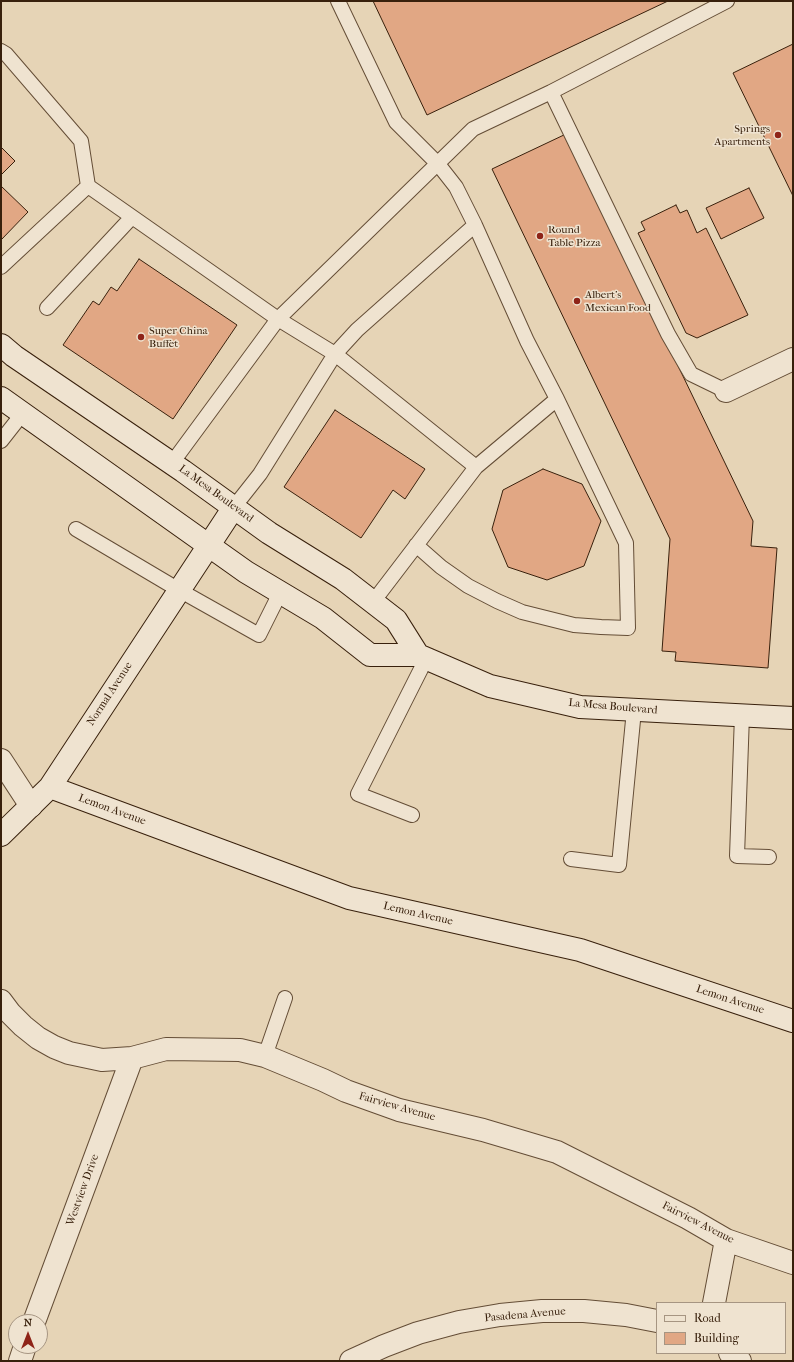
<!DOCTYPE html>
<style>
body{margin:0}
#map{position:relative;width:794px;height:1362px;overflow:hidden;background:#e6d4b6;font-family:"IM FELL French Canon",serif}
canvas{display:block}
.frame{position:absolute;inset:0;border:2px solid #38200c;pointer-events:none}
.legend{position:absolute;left:656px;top:1302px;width:130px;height:52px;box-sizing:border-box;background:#efe3d0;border:1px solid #a69582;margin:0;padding:5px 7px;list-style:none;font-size:12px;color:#38200c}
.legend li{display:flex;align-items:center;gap:8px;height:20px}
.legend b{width:20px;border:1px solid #a69582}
.north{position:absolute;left:8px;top:1314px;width:40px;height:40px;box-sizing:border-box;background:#efe3d0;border:1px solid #a69582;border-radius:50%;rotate:0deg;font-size:11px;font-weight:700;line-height:16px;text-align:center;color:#38200c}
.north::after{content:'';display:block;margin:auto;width:14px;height:18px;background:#8f2418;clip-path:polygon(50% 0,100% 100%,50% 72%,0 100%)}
</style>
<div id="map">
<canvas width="794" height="1362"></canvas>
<div class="frame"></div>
<ul class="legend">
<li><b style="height:5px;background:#efe3d0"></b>Road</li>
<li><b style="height:11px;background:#e1a784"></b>Building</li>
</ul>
<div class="north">N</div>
</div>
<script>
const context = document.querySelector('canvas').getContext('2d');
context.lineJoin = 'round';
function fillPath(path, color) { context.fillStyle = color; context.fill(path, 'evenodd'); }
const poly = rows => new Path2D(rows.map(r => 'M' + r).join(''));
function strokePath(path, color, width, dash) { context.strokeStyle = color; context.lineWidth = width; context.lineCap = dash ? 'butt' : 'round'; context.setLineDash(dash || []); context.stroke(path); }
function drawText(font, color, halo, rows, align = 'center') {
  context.font = font + ' "IM FELL French Canon",serif'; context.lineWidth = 3; context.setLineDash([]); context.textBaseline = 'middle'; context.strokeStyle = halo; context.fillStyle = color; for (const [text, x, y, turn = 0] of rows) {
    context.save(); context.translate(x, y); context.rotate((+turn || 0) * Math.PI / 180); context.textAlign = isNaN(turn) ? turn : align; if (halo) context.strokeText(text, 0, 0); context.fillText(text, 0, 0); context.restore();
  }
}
const building = poly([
 [373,1,668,1,427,115,373,1],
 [793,44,793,196,733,73,793,44],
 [566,134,753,521,751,546,777,548,768,668,675,661,676,652,662,651,670,539,492,169,566,134],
 [1,147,15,161,1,175,1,147],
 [1,186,28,212,1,240,1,186],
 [749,188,764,218,721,239,706,208,749,188],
 [676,205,680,213,687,210,697,233,706,228,748,315,697,338,686,333,638,233,645,230,641,222,676,205],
 [139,259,237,325,173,419,63,345,93,301,99,305,111,287,117,291,139,259],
 [335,410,425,469,405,499,393,490,361,538,284,487,335,410],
 [543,469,582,484,601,521,584,566,547,580,508,567,492,529,503,490,543,469]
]);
const lane = poly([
 [338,1,396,122,438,164,456,187,475,225,527,341,557,399],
 [1,51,6,54,81,141,88,186,278,319,473,129,551,92,727,1],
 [551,92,668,334,691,374,726,391],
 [1,267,88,186],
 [47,308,132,217],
 [1,441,23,413],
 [172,463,278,319,335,354,476,467,373,602],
 [234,507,260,474,335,354,357,330,475,225],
 [76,529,179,590,259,635,280,593],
 [416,545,441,567,468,586,497,601,522,612,574,625,601,627,628,628,626,543,557,399,476,467],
 [742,715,737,856,769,857],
 [412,815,358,794,426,659],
 [571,859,619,865,634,710],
 [265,1056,285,998]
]);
const street = poly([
 [726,391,793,359],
 [1,760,31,806],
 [1,1001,10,1013,23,1026,38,1038,54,1047,69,1053,102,1060,132,1058,166,1049,240,1050,265,1056,323,1080,346,1091,399,1110,483,1130,557,1152,688,1218,726,1240,793,1263],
 [714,1303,726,1240],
 [34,1322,132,1058],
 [730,1353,740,1361],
 [20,1361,25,1346],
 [351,1361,384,1346,418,1333,459,1322,500,1315,542,1311,584,1311,626,1315,657,1321]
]);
const secondary = poly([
 [1,345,14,356,183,471,269,533,343,579,396,620,418,655],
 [1,398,246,572,323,618,370,655,418,655,490,686,580,707,793,718],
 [50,787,349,898,580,950,793,1021],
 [1,835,50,787,234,507]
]);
const markers = [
 [778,135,4,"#8f2418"],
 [540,236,4,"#8f2418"],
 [577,301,4,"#8f2418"],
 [141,337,4,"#8f2418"]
];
const poiNames = [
 ["Springs",770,129,"right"],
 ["Apartments",770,142,"right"],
 ["Round",548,230],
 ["Table Pizza",548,243],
 ["Albert's",585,295],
 ["Mexican Food",585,308],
 ["Super China",149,331],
 ["Buffet",149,344]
];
const streetNames = [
 ["La Mesa Boulevard",216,494,36],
 ["Normal Avenue",110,694,-57],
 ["La Mesa Boulevard",613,707,5],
 ["Lemon Avenue",112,810,20],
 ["Lemon Avenue",418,914,13],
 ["Lemon Avenue",730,1000,18],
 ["Fairview Avenue",397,1107,16],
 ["Westview Drive",83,1190,-70],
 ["Fairview Avenue",698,1223,27],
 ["Pasadena Avenue",525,1315,-5]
];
fillPath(building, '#e1a784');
strokePath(building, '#38200c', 1);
strokePath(lane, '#644d36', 16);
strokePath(street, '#644d36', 24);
strokePath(secondary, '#38200c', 24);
strokePath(lane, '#efe3d0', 14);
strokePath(street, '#efe3d0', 22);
strokePath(secondary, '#efe3d0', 22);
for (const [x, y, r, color] of markers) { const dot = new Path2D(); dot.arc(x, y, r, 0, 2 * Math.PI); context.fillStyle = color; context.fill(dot); strokePath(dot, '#efe3d0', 1.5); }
drawText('11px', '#38200c', '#efe3d0', poiNames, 'left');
drawText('11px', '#38200c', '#efe3d0', streetNames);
</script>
